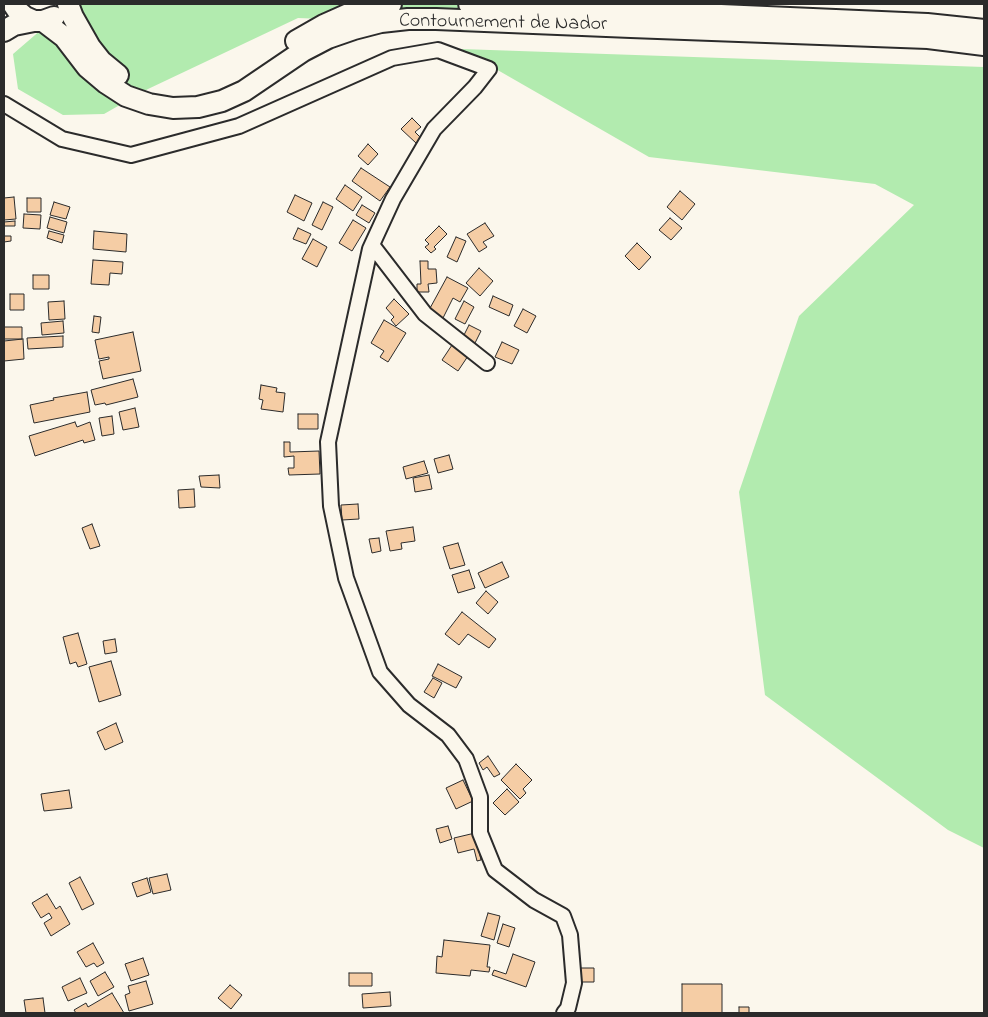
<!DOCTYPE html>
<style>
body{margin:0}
#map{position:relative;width:988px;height:1017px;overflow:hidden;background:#fbf7ec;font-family:"Indie Flower",sans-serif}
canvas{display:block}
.frame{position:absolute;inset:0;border:5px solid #2b2b2b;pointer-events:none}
</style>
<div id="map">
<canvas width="988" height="1017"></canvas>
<div class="frame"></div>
</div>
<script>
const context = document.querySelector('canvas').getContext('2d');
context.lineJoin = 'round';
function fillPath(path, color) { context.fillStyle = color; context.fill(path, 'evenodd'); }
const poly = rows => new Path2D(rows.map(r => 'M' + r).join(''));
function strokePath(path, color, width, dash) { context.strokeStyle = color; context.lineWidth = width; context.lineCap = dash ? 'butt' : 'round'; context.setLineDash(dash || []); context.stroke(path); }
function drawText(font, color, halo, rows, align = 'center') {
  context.font = font + ' "Indie Flower",sans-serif'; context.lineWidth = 4; context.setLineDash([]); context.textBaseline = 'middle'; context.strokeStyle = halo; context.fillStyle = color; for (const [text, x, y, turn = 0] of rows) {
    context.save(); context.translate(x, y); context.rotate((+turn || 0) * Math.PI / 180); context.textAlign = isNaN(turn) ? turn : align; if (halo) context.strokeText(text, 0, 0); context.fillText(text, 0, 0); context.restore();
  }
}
const green = poly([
 [71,4,683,4,372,21,298,18,148,89,104,114,63,115,18,89,13,54],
 [461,49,984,67,984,848,948,830,765,695,739,492,799,316,914,205,875,184,649,157]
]);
const building = poly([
 [412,118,421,127,415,132,421,138,416,143,401,129,412,118],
 [368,144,378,154,368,165,358,156,368,144],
 [361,168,390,187,380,201,352,181,361,168],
 [345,185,362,197,353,211,336,199,345,185],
 [680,191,695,204,682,220,667,207,680,191],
 [295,195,312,203,304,221,287,212,295,195],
 [14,197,16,219,4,220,4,198,14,197],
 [27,198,41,198,41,212,27,212,27,198],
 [54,202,70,207,66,219,50,215,54,202],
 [323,202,333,207,322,230,312,225,323,202],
 [362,205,375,213,369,223,356,215,362,205],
 [24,214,41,215,40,229,23,228,24,214],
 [50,217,67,222,64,233,47,228,50,217],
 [670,218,682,228,671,240,659,230,670,218],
 [353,220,366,228,352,251,339,243,353,220],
 [15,221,15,226,4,226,4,222,15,221],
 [485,223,494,236,483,242,487,247,479,252,467,234,485,223],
 [439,226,447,234,434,247,436,249,431,253,425,247,429,244,425,240,439,226],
 [298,228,311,234,306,244,293,239,298,228],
 [49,231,64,235,62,243,47,238,49,231],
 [94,231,127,234,126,252,93,249,94,231],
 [4,236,11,236,11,241,4,242,4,236],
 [456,237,466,241,457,262,447,257,456,237],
 [313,239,327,247,317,267,302,259,313,239],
 [637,243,651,257,639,270,625,256,637,243],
 [93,260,123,262,122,274,110,273,109,285,91,284,93,260],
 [420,261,428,261,428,269,436,269,437,283,428,284,429,292,417,292,417,284,421,284,420,261],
 [479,268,493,281,480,296,466,283,479,268],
 [33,275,49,275,49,289,33,289,33,275],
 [447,277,468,288,460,302,453,298,443,318,429,310,447,277],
 [10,294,24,294,24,310,10,310,10,294],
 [493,296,513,305,509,316,489,307,493,296],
 [394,299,409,314,396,326,391,320,394,317,386,308,394,299],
 [64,301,65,319,49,320,48,302,64,301],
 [464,301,474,307,465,324,455,319,464,301],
 [523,309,536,316,527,333,514,326,523,309],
 [94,316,101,317,99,333,92,332,94,316],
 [384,320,406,333,388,362,380,357,384,351,371,343,384,320],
 [63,321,64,333,42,335,41,323,63,321],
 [469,325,481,331,474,345,462,339,469,325],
 [4,327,22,327,22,339,4,339,4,327],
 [133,332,141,371,103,379,99,361,109,359,109,357,99,359,95,340,133,332],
 [63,336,63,347,28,349,27,338,63,336],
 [23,339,24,359,4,361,4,341,23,339],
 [502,342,519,350,512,364,495,357,502,342],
 [452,345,458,349,460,346,470,353,458,371,442,360,452,345],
 [133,379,138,397,106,405,105,403,95,405,91,390,133,379],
 [261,385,277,388,276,392,285,393,283,412,261,409,263,400,259,399,261,385],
 [87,392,90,412,34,423,30,405,54,400,53,398,87,392],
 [135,408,139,427,123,430,119,412,135,408],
 [298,414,318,414,318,429,298,429,298,414],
 [112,416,114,434,102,436,99,418,112,416],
 [75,422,77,427,90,422,95,440,84,443,83,440,35,456,29,436,75,422],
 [284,442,290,442,290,452,319,451,320,474,289,475,288,468,294,468,294,456,284,457,284,442],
 [449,455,453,469,438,473,434,459,449,455],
 [424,461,428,473,406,479,403,467,424,461],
 [219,475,220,488,201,487,199,476,219,475],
 [429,475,432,489,415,492,413,478,429,475],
 [194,489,195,507,179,508,178,490,194,489],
 [358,504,359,519,342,520,341,505,358,504],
 [92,524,100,546,90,549,82,528,92,524],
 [413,527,415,541,401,543,402,549,390,551,386,531,413,527],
 [379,538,381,551,372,553,369,539,379,538],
 [458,543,465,565,450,569,443,547,458,543],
 [502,562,509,577,485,588,478,573,502,562],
 [469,570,475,588,458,593,452,575,469,570],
 [486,591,498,602,488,614,476,603,486,591],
 [462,612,496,639,489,648,468,634,459,645,445,634,462,612],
 [78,633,87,664,78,667,76,662,70,664,63,637,78,633],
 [115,639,117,652,105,654,103,641,115,639],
 [111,661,121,695,99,702,89,667,111,661],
 [438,664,462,677,456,688,432,676,438,664],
 [433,678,442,683,434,698,424,692,433,678],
 [116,723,123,742,105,750,97,732,116,723],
 [488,756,500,774,494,777,487,767,483,770,479,763,488,756],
 [516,764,532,780,523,789,526,793,520,799,501,780,516,764],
 [463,780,473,801,456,809,446,788,463,780],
 [507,789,519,802,505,815,493,803,507,789],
 [69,790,72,808,44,811,41,794,69,790],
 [448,826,452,839,440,843,436,829,448,826],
 [475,833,481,860,477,861,474,849,458,853,454,838,475,833],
 [167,874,171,890,153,894,149,878,167,874],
 [80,877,94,904,82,910,69,883,80,877],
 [147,878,151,892,137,897,132,883,147,878],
 [47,894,56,909,60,906,70,924,51,936,44,923,52,918,49,913,41,918,32,903,47,894],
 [488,913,500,916,494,940,481,936,488,913],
 [503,924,515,928,509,947,497,943,503,924],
 [444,940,490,945,487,967,490,967,489,972,471,970,470,976,436,973,437,956,442,957,444,940],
 [93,943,104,963,97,967,94,963,86,967,77,952,93,943],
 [513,954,535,962,526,987,492,975,494,970,506,974,513,954],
 [143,958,149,975,131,981,125,964,143,958],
 [578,968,594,968,594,982,577,982,578,968],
 [105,972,114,987,98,996,90,981,105,972],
 [349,973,372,973,372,986,349,986,349,973],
 [80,978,87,993,68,1001,62,987,80,978],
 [146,981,153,1004,129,1011,125,995,130,993,128,986,146,981],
 [682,984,722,984,722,1013,682,1013,682,984],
 [230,985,242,995,231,1009,218,998,230,985],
 [390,992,391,1006,363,1008,362,994,390,992],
 [112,993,124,1013,76,1013,74,1010,86,1003,88,1007,112,993],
 [43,998,45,1013,26,1013,24,1000,43,998],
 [739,1007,749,1007,749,1013,739,1013,739,1007]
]);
const minor = poly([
 [4,104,62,139,131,155,239,126,392,58,438,50,489,69,475,87,434,129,393,199,370,249,328,442,331,506,346,578,380,672,409,705,448,735,466,759,480,797,480,833,495,870,534,900,563,916,570,935,574,983,568,1008,564,1013],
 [372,245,425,314,487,363]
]);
const highway = poly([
 [13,4,17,10,25,17,34,21,43,21,54,17],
 [68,4,73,17,90,47,101,61,118,75],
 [469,4,927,24,984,30],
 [43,21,64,37,87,67,106,83,126,96,149,104,173,108,198,107,222,101,244,91,303,51,328,38,354,29,381,22,408,19,436,19,631,27,928,38,984,45],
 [4,31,14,25,34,21],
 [296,41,324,25,351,13,366,8,391,4]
]);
const streetNames = [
 ["Contournement de Nador",503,24,1]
];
fillPath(green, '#b2ebaf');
fillPath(building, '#f5cda5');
strokePath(building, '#2b2b2b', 1);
strokePath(minor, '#2b2b2b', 18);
strokePath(highway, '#2b2b2b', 24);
strokePath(minor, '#fbf7ec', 14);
strokePath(highway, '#fbf7ec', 20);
drawText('20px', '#2b2b2b', '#fbf7ec', streetNames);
</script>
